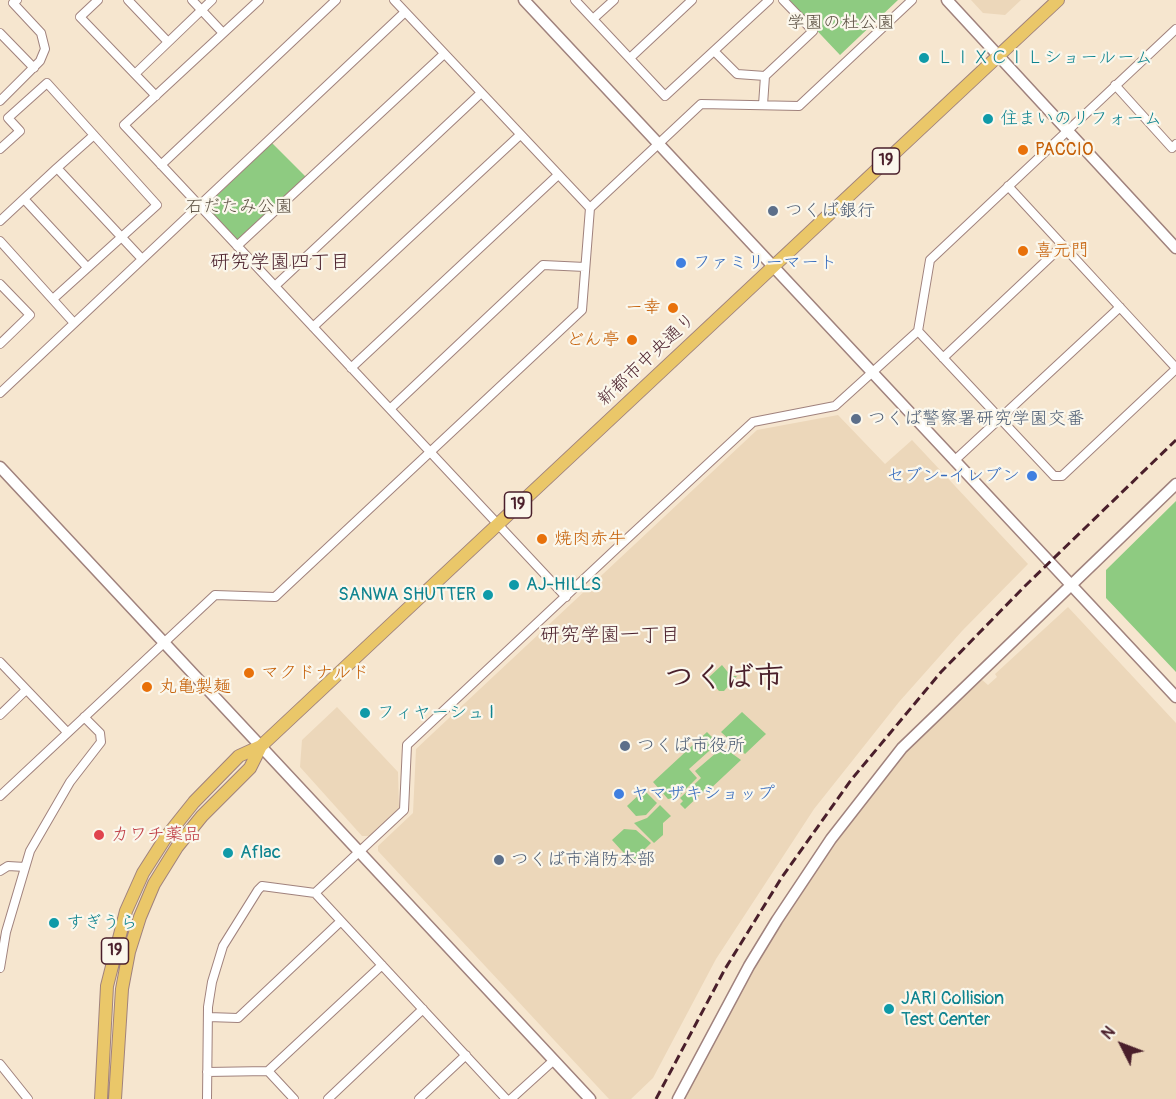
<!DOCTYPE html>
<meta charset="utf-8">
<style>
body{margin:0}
#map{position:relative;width:1176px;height:1099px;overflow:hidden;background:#f6e6cf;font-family:Pangolin,sans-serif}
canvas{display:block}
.north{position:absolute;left:1092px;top:1015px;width:60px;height:60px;-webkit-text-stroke:4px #fbf7ec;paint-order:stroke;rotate:312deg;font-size:16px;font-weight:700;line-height:24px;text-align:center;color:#4a1f2b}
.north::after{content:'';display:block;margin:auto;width:21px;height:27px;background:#4a1f2b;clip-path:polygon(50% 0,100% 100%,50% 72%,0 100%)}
</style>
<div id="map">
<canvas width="1176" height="1099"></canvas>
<div class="north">N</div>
</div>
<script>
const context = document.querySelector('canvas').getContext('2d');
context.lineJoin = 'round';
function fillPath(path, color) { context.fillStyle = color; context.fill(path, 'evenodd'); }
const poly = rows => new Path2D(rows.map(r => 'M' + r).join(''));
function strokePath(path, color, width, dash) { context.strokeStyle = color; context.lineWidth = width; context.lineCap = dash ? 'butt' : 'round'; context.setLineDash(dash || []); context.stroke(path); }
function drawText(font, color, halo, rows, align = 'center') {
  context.font = font + ' Pangolin,"Klee One",sans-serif'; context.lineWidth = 4.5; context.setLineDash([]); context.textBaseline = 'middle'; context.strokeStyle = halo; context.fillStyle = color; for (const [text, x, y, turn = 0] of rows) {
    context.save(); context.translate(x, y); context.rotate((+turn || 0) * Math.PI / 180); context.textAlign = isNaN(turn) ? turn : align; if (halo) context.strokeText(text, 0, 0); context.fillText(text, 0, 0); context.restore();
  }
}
const built = poly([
 [971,0,1021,0,1005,15,983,13],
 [838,415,885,464,912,440,1028,564,962,631,899,702,814,809,716,959,653,1078,631,1099,609,1099,378,851,378,846,413,813,416,749,465,703,757,430],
 [1068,607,1176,723,1176,1099,683,1099,767,943,828,851,905,750,980,678,988,685,997,677,995,674],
 [337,707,398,772,399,808,370,836,362,836,300,767,302,740]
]);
const green = poly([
 [788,0,898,0,840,55],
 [272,143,306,177,241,239,235,239,206,209,207,205],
 [1176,501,1176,672,1106,598,1106,570],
 [722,665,731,676,737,676,724,691,719,691,708,678],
 [742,712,766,734,745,754,721,732],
 [707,732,718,743,689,769,697,778,678,797,668,799,653,782],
 [723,747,741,760,708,791,704,791,685,809,680,804,683,801,680,798,701,778,695,771],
 [644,790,657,803,646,815,636,816,627,806],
 [660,805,671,816,663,823,663,835,654,843,634,823,647,818],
 [624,829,636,830,651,843,632,862,612,840]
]);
const minor = poly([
 [98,0,80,17,156,96],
 [128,0,168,42],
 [192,0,223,33],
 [259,0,124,125,566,597],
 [394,0,590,208],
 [575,0,665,96,769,0],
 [593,19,614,0],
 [0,33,34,68],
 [714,51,737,74,765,76],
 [630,58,692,0],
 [135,74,212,0],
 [1115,85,1172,148,1176,144],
 [0,101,40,61,45,49,41,33,13,3,17,0],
 [763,105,765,76,813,31,783,0],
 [0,149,20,131,8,118,47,83,157,205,53,299],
 [161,165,336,0],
 [57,168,94,135],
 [1008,186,1176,368],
 [24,199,87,267],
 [0,221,57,168,142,259],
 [0,241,74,323],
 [237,246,444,54],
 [0,284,30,315,0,344],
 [275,286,481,93],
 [313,327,520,135],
 [918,331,1054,476,1062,476,1176,369],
 [943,358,1063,245],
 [351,368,558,175],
 [0,393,405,12],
 [390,409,543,265,585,267],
 [954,461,1120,307],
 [0,662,67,732],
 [0,715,26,690],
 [0,796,215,595,275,597,582,310,590,208,701,104,799,106,912,0],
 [0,871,8,866,25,867],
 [315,893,506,1099],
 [0,968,6,932,30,851,70,782,101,742,100,733,84,717],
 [208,1017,238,1018,341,921],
 [0,1064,28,1099],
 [268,1071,294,1099],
 [207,1072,268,1071,382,965],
 [207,1099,208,1007,212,982,223,946,258,890,262,886,315,893,404,810,407,745,617,548,753,422,835,406,918,331,930,260,1176,29],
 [328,1099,423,1009],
 [419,1099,466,1055],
 [511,1099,554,1060]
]);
const tertiary = poly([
 [524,0,1176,697],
 [947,0,1176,248],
 [0,467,590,1099],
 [678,1099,749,966,777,920,831,839,902,748,1176,484]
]);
const primary = poly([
 [101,1099,107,986,126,911,143,873,166,837,194,802,239,756,261,746,1058,0],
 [115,1099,122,989,129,952,140,917,154,884,177,847,202,816,250,768,261,746]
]);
const rail = poly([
 [656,1099,725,969,782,877,851,780,941,672,1024,587,1176,440]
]);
const markers = [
 [924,58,6,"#0f9aa8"],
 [988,119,6,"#0f9aa8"],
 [1023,150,6,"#e8710a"],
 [773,211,6,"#5c6f8a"],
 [1023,251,6,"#e8710a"],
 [681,263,6,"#3f7fe0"],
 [673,308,6,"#e8710a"],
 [632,340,6,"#e8710a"],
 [856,419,6,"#5c6f8a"],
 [1032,476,6,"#3f7fe0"],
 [542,539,6,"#e8710a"],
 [514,585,6,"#0f9aa8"],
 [488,595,6,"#0f9aa8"],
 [249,673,6,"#e8710a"],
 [147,687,6,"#e8710a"],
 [365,713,6,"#0f9aa8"],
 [625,746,6,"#5c6f8a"],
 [619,794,6,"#3f7fe0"],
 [99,835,6,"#e0444e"],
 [228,853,6,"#0f9aa8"],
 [499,860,6,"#5c6f8a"],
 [54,923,6,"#0f9aa8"],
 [889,1009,6,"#0f9aa8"]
];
const shields = [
 [886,161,27],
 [518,505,27],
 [115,951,27]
];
const shieldNames = [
 ["19",886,161],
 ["19",518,505],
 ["19",115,951]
];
const parkNames = [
 ["学園の杜公園",841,23],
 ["石だたみ公園",239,207]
];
const cultureNames = [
 ["ＬＩＸＣＩＬショールーム",936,58],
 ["住まいのリフォーム",1000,119],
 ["AJ-HILLS",526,585],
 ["SANWA SHUTTER",476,595,"right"],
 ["フィヤーシュ I",377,713],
 ["Aflac",240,853],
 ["すぎうら",66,923],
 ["JARI Collision",901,999],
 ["Test Center",901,1020]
];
const foodNames = [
 ["PACCIO",1035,150],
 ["喜元門",1035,251],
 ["ー幸",661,308,"right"],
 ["どん亭",620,340,"right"],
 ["焼肉赤牛",554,539],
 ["マクドナルド",261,673],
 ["丸亀製麺",159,687]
];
const serviceNames = [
 ["つくば銀行",785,211],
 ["つくば警察署研究学園交番",868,419],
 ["つくば市役所",637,746],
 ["つくば市消防本部",511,860]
];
const shopNames = [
 ["ファミリーマート",693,263],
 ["セブン-イレブン",1020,476,"right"],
 ["ヤマザキショップ",631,794]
];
const streetNames = [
 ["新都市中央通り",647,360,-43]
];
const healthNames = [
 ["カワチ薬品",111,835]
];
const neighbourhoodNames = [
 ["研究学園四丁目",280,263],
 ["研究学園一丁目",610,636]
];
const townNames = [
 ["つくば市",724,679]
];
fillPath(built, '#ecd7ba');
fillPath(green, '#8ecb81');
strokePath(minor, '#a0827d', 10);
strokePath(tertiary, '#a0827d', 13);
strokePath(primary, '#a0827d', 14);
strokePath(minor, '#fff', 8);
strokePath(tertiary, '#fff', 10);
strokePath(primary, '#eac769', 12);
strokePath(rail, '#4a1f2b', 3, [9, 4.5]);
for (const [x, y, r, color] of markers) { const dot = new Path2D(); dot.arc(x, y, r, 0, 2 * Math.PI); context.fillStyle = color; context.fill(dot); strokePath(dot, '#fbf7ec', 2); }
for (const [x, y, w] of shields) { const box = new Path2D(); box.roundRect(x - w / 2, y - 13, w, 26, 4.5); context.fillStyle = '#fbf7ec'; context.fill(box); strokePath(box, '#4a1f2b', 1.5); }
drawText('bold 16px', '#4a1f2b', null, shieldNames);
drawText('18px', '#5e5345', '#fbf7ec', parkNames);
drawText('18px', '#0d838f', '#fbf7ec', cultureNames, 'left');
drawText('18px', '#c56008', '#fbf7ec', foodNames, 'left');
drawText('18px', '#4e5e75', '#fbf7ec', serviceNames, 'left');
drawText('18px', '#366cbe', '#fbf7ec', shopNames, 'left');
drawText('18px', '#4a1f2b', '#fbf7ec', streetNames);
drawText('18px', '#be3a42', '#fbf7ec', healthNames, 'left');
drawText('20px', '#4a1f2b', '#fbf7ec', neighbourhoodNames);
drawText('bold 30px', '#4a1f2b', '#fbf7ec', townNames);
</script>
